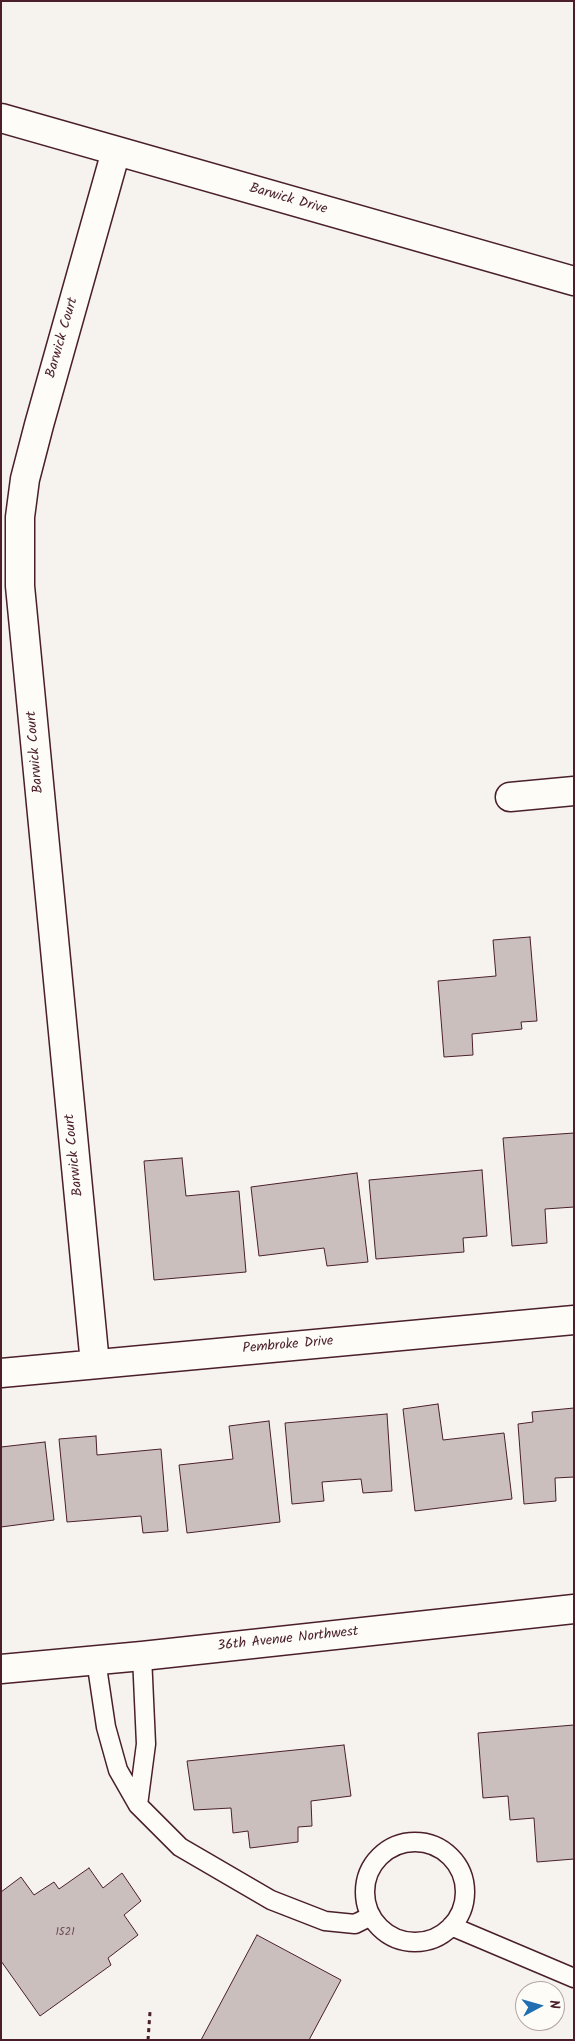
<!DOCTYPE html>
<style>
body{margin:0}
#map{position:relative;width:575px;height:2041px;overflow:hidden;background:#f6f3ef;font-family:Kalam,sans-serif}
canvas{display:block}
.frame{position:absolute;inset:0;border:2px solid #4a1f2b;pointer-events:none}
.north{position:absolute;left:515px;top:1981px;width:50px;height:50px;box-sizing:border-box;background:#fdfcf7;border:1px solid #b5a4a5;border-radius:50%;rotate:84deg;font-size:14px;font-weight:700;line-height:20px;text-align:center;color:#4a1f2b}
.north::after{content:'';display:block;margin:auto;width:18px;height:22px;background:#1f6fb2;clip-path:polygon(50% 0,100% 100%,50% 72%,0 100%)}
</style>
<div id="map">
<canvas width="575" height="2041"></canvas>
<div class="frame"></div>
<div class="north">N</div>
</div>
<script>
const context = document.querySelector('canvas').getContext('2d');
context.lineJoin = 'round';
function fillPath(path, color) { context.fillStyle = color; context.fill(path, 'evenodd'); }
const poly = rows => new Path2D(rows.map(r => 'M' + r).join(''));
function strokePath(path, color, width, dash) { context.strokeStyle = color; context.lineWidth = width; context.lineCap = dash ? 'butt' : 'round'; context.setLineDash(dash || []); context.stroke(path); }
function drawText(font, color, halo, rows, align = 'center') {
  context.font = font + ' Kalam,sans-serif'; context.lineWidth = 5; context.setLineDash([]); context.textBaseline = 'middle'; context.strokeStyle = halo; context.fillStyle = color; for (const [text, x, y, turn = 0] of rows) {
    context.save(); context.translate(x, y); context.rotate((+turn || 0) * Math.PI / 180); context.textAlign = isNaN(turn) ? turn : align; if (halo) context.strokeText(text, 0, 0); context.fillText(text, 0, 0); context.restore();
  }
}
const building = poly([
 [530,937,537,1021,521,1022,522,1029,472,1034,473,1055,444,1057,438,981,496,976,493,940,530,937],
 [574,1133,574,1207,545,1209,547,1243,512,1246,503,1138,574,1133],
 [182,1158,186,1196,239,1191,246,1272,154,1280,144,1161,182,1158],
 [482,1170,487,1236,463,1238,464,1252,376,1259,369,1180,482,1170],
 [357,1173,368,1262,327,1266,324,1248,259,1256,251,1187,357,1173],
 [438,1404,443,1440,504,1433,512,1499,415,1511,403,1409,438,1404],
 [574,1408,574,1477,555,1478,556,1501,524,1504,518,1424,533,1422,532,1412,574,1408],
 [387,1414,392,1491,363,1493,361,1479,322,1482,324,1501,292,1504,285,1423,387,1414],
 [269,1421,280,1522,187,1533,179,1465,233,1459,229,1426,269,1421],
 [96,1436,97,1455,161,1449,168,1531,143,1533,141,1516,67,1522,59,1439,96,1436],
 [45,1442,54,1520,1,1527,1,1447,45,1442],
 [574,1725,574,1859,537,1862,534,1818,510,1820,508,1796,483,1798,478,1733,574,1725],
 [344,1745,351,1796,311,1801,312,1826,298,1827,298,1842,250,1848,248,1831,233,1833,231,1808,194,1810,187,1761,344,1745],
 [89,1868,103,1888,122,1873,141,1901,124,1915,138,1935,108,1958,111,1965,40,2016,1,1961,1,1892,21,1877,34,1895,54,1882,59,1889,89,1868],
 [257,1935,341,1980,309,2040,201,2040,257,1935]
]);
const path = poly([
 [148,2040,150,2012]
]);
const lane = poly([
 [96,1660,106,1727,118,1770,138,1805,180,1847,271,1900,325,1921,355,1924,371,1916],
 [138,1805,146,1744,142,1656],
 '365 1892a50 50 0 1 1 100 0a50 50 0 1 1-100 0Z',
 [451,1926,574,1978]
]);
const street = poly([
 [1,118,574,281],
 [510,797,574,791],
 [95,1364,20,586,20,517,25,479,39,425,116,151],
 [1,1373,574,1320]
]);
const secondary = poly([
 [1,1669,142,1656,574,1609]
]);
const numberNames = [
 ["1521",65,1933]
];
const streetNames = [
 ["Barwick Drive",288,200,16],
 ["Barwick Court",63,338,-74],
 ["Barwick Court",36,752,-95],
 ["Barwick Court",75,1155,-96],
 ["Pembroke Drive",288,1346,-5],
 ["36th Avenue Northwest",288,1640,-6]
];
fillPath(building, '#cbbfbe');
strokePath(building, '#4a1f2b', 1);
strokePath(lane, '#4a1f2b', 21);
strokePath(street, '#4a1f2b', 31);
strokePath(secondary, '#4a1f2b', 31);
strokePath(path, '#4a1f2b', 3, [4, 4]);
strokePath(lane, '#fdfcf7', 18);
strokePath(street, '#fdfcf7', 28);
strokePath(secondary, '#fdfcf7', 28);
drawText('11px', '#6a4750', null, numberNames);
drawText('14px', '#4a1f2b', '#fdfcf7', streetNames);
</script>
